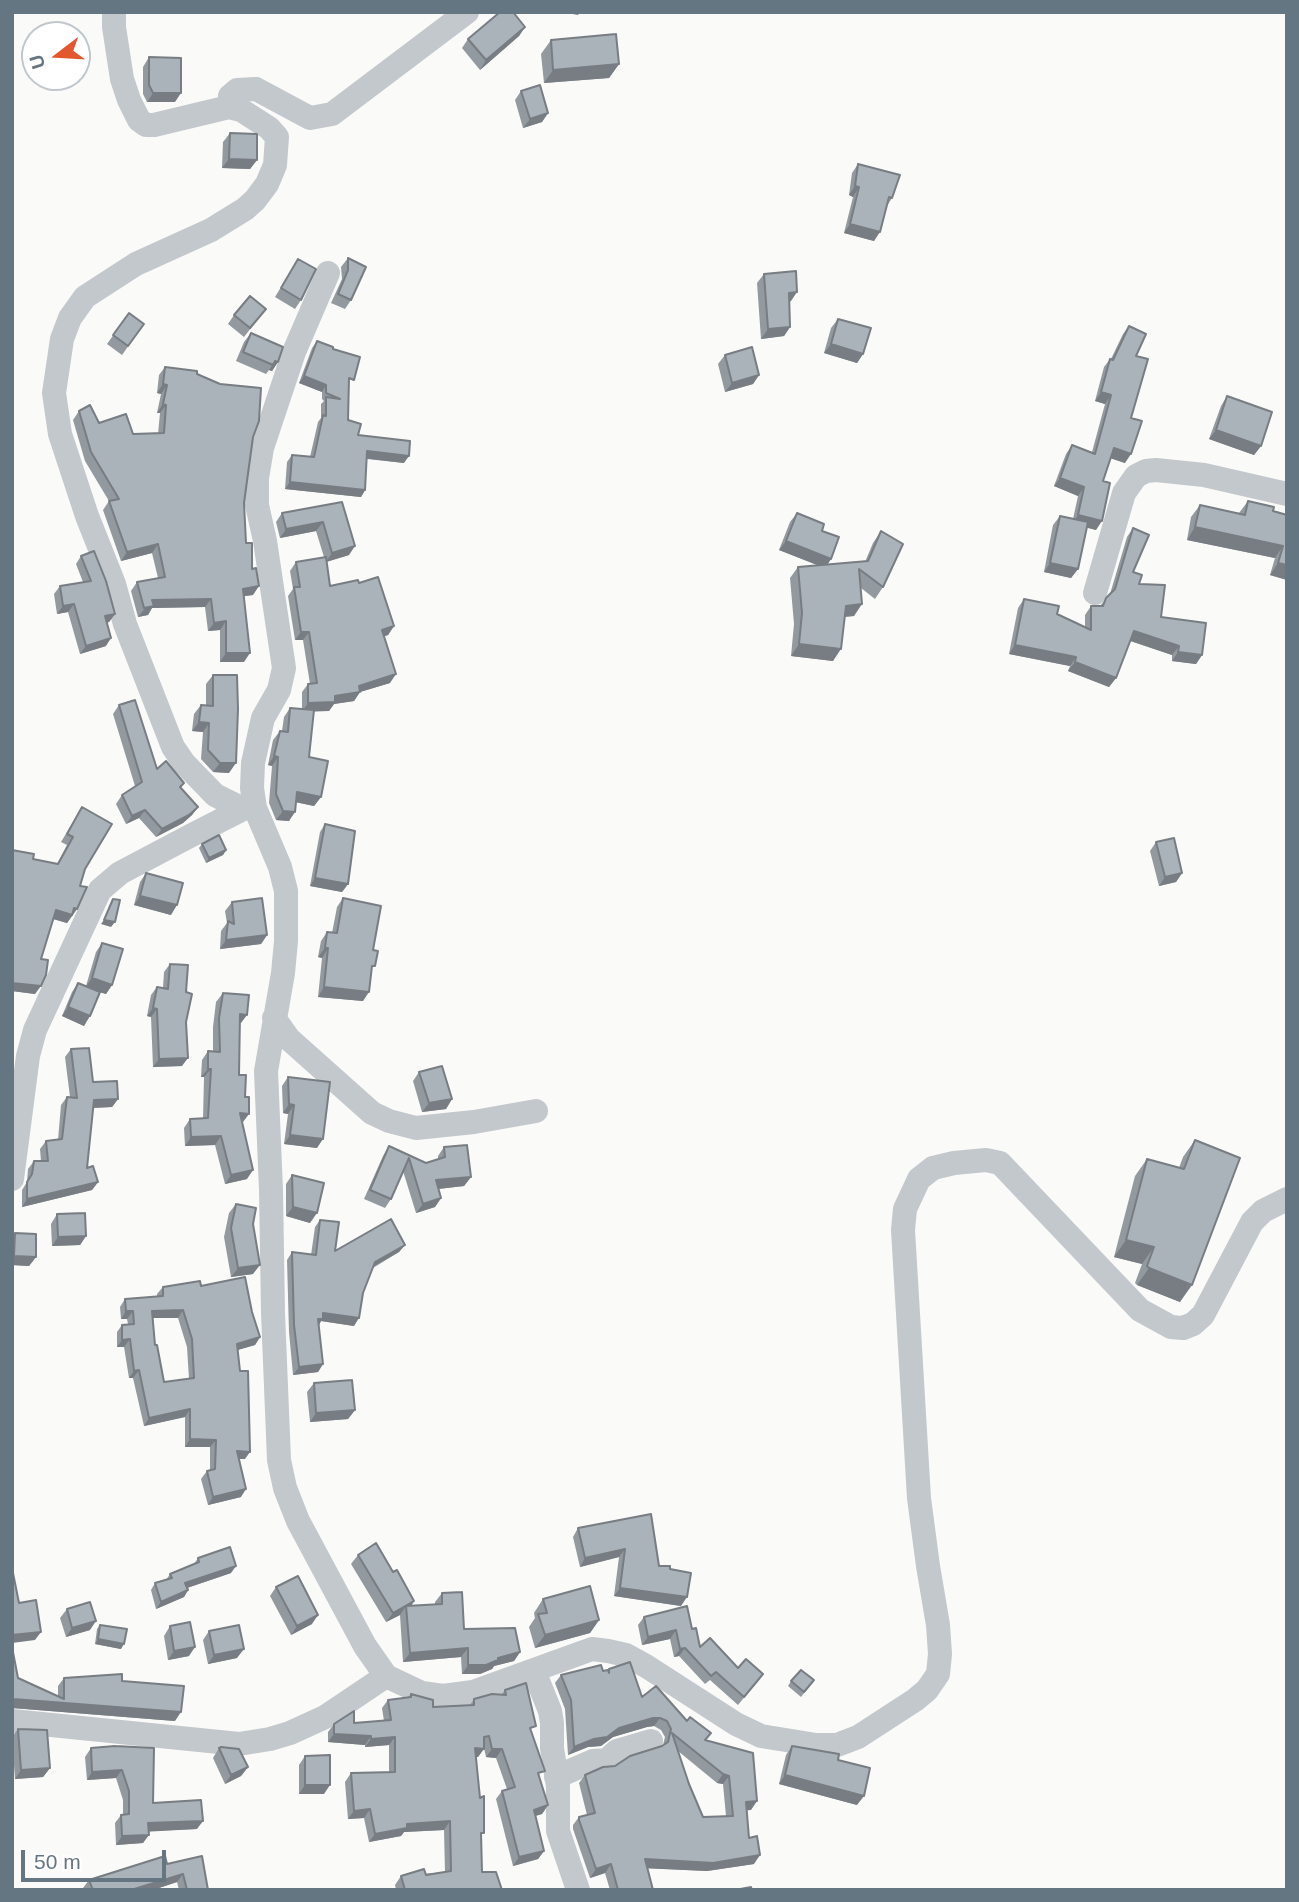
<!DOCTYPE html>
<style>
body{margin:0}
#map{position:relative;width:1299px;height:1902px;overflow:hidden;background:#fafaf8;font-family:Arial,sans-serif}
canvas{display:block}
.frame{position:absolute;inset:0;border:14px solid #657683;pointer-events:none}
.north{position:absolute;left:21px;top:21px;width:70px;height:70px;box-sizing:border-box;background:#fff;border:2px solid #c1c8cd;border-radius:50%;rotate:253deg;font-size:19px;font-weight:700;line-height:28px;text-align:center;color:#657683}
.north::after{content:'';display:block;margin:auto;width:24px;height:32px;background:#e4572e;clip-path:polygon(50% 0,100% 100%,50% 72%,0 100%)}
.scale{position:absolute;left:21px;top:1850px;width:145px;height:32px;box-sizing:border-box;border:4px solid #657683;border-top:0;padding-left:9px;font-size:21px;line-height:24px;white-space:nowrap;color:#657683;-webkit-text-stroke:5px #fff;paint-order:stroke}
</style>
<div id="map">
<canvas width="1299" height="1902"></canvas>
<div class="frame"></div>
<div class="north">U</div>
<div class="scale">50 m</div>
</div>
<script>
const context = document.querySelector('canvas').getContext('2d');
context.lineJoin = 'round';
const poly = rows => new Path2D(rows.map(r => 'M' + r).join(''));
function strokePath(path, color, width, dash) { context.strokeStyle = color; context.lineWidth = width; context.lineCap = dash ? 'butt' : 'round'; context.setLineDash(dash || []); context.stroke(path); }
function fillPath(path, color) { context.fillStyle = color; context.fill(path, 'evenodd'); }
const minor = poly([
 [114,12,114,27,122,79,129,100,139,120,146,125,154,125,229,107,241,110,269,128,277,137,275,165,267,184,255,200,245,209,211,230,136,264,85,297,70,318,62,339,54,393,60,434,87,516,114,584,125,624,173,747,184,763,215,795,243,809],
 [229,107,230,96,237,90,256,89,310,118,332,114,467,12],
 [328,273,294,352,262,448,257,478,257,505,265,541,284,668,279,690,263,718,253,763,252,788,255,808,280,867,286,891,286,941,283,973,266,1071,271,1190,273,1313,279,1460,285,1488,298,1521,365,1646,386,1676,422,1693,443,1696,473,1692,592,1649,608,1651,626,1655,646,1666,736,1724,761,1736,816,1745,837,1745,858,1737,915,1700,927,1690,938,1674,940,1654,938,1625,928,1566,919,1498,903,1230,905,1209,919,1179,933,1168,954,1163,986,1160,1000,1163,1140,1310,1171,1327,1183,1328,1193,1324,1203,1315,1252,1222,1263,1211,1287,1199],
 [1095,593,1124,493,1136,476,1146,471,1156,470,1204,475,1287,494],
 [274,1018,289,1039,372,1113,389,1121,416,1128,474,1122,536,1111],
 [12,1179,28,1056,35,1030,100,890,120,873,190,836,243,809,255,808],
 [534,1671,550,1711,552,1723,552,1748,558,1786,558,1831,578,1890],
 [12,1721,239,1744,270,1739,290,1733,325,1717,386,1676],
 [556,1777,593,1761,607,1760,617,1751,651,1741]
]);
const wall = poly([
 [525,27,519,36,480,70,462,48,468,39],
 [551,40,619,64,609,78,544,83,541,54],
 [149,57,175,102,147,102,143,94,143,67],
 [521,91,548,113,542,122,523,128,515,100],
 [230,133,257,160,250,169,222,168,223,142],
 [858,164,892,198,887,206,874,241,844,233,853,197,849,195,852,173],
 [348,258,351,300,345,309,331,303,342,279,341,267],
 [298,259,301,300,295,309,275,297],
 [764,274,791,301,789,302,790,327,784,336,761,339,757,283],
 [266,309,244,337,228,324,234,315],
 [129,313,144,324,122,355,107,344],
 [838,319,863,354,857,363,824,353,831,328],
 [1129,326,1136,356,1131,418,1125,463,1110,458,1103,481,1096,530,1086,527,1078,569,1071,578,1044,572,1053,525,1060,516,1073,519,1078,496,1054,486,1066,454,1072,445,1092,452,1105,404,1095,401,1104,367,1110,359,1111,359,1123,334],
 [251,333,278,362,272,371,269,370,266,374,236,361,244,342],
 [317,341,333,349,349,387,348,420,358,435,404,463,367,459,365,490,361,497,285,489,287,462,292,455,310,457,318,422,321,418,321,404,324,401,322,399,322,392,299,383,312,348],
 [725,355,759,375,753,384,725,392,718,364],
 [165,367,197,374,253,437,244,503,246,543,252,569,253,595,244,596,244,662,220,662,220,630,208,631,205,607,152,608,148,615,138,617,131,591,137,582,158,578,152,553,121,561,103,510,109,501,85,461,73,420,79,411,99,423,133,434,158,434,160,413,157,413,161,394,157,393,159,375],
 [1227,396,1261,446,1254,455,1209,439,1221,406],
 [1248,501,1287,515,1287,580,1270,575,1275,558,1187,540,1191,517,1200,505,1239,513],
 [342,502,349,555,326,562,330,586,359,583,394,626,388,635,384,636,390,683,360,692,354,701,334,704,329,711,314,711,309,757,321,797,314,806,296,802,289,821,276,820,269,803,272,766,268,765,273,740,280,731,282,731,284,717,290,708,302,709,302,692,308,684,310,684,303,640,295,640,288,596,293,589,290,571,296,562,324,557,316,531,280,538,276,522,282,513],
 [797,513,822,531,831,559,827,565,865,562,873,543,881,531,883,587,875,599,861,588,854,616,845,617,833,661,791,656,794,624,790,578,798,567,817,565,779,550,790,522],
 [1133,528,1133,572,1139,584,1161,617,1202,655,1196,664,1172,661,1172,655,1130,641,1116,678,1109,687,1068,671,1070,666,1009,654,1018,608,1024,599,1085,627,1085,615,1091,606,1100,606,1110,594,1127,537],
 [81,556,115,614,109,622,107,623,106,646,80,654,68,612,57,614,54,594,60,586,83,582,76,564],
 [213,675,229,773,213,772,201,759,203,732,192,731,194,714,201,705,206,706,206,684],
 [119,705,157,769,184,783,181,788,198,807,192,815,183,823,156,837,139,818,126,824,116,804,122,795,135,786,113,714],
 [82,807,85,869,80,886,77,909,67,923,53,919,41,959,35,994,12,991,12,850,33,859,57,864,67,845,61,842],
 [325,824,348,884,342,892,310,886,320,832],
 [1156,842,1182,873,1176,882,1159,886,1150,851],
 [202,844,226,850,223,855,206,863,199,848],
 [146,873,171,915,134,905,140,882],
 [343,898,371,972,363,1001,318,997,322,958,318,957,321,941,327,932,332,933,337,907],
 [232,902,267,935,261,944,220,949,221,931,227,923,225,911],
 [102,943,112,985,106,994,100,992,84,1026,62,1016,72,992,78,983,86,986,96,952],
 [170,964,186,992,186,1022,182,1066,153,1067,151,1017,147,1016,151,995,157,987,163,988,164,972],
 [223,993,241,1023,240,1023,239,1075,247,1179,225,1184,215,1145,185,1146,184,1128,190,1119,203,1119,204,1077,201,1077,202,1060,208,1051,213,1051,213,1027,216,1002],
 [71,1049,93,1082,118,1099,112,1107,93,1108,87,1168,98,1182,92,1190,22,1207,22,1190,27,1182,28,1169,34,1161,41,1161,40,1149,46,1141,58,1140,61,1105,67,1097,70,1097,65,1057],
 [419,1072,452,1099,446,1109,422,1112,413,1081],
 [288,1077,317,1148,284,1144,288,1114,283,1113,282,1086],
 [1195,1140,1180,1302,1137,1285,1135,1283,1142,1264,1114,1257,1135,1176,1147,1159,1179,1168,1183,1157],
 [389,1146,426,1163,438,1159,438,1156,444,1147,471,1177,464,1186,438,1189,441,1198,435,1207,416,1213,403,1171,391,1199,385,1208,364,1199,383,1156],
 [292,1175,310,1223,286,1216,286,1184],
 [236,1204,253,1224,253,1274,231,1277,224,1237,229,1213],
 [57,1214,86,1236,80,1245,52,1246,51,1224],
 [320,1220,335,1251,405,1245,399,1252,373,1268,363,1293,354,1326,321,1321,319,1325,323,1364,318,1372,293,1375,289,1332,287,1260,292,1252,311,1255,315,1227],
 [15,1233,36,1257,29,1266,12,1265,12,1238],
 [201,1286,252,1312,260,1337,255,1345,237,1350,245,1459,239,1459,241,1497,208,1505,201,1479,207,1471,210,1470,210,1447,185,1447,185,1417,144,1426,133,1378,129,1378,124,1347,117,1347,117,1332,122,1325,128,1324,127,1319,121,1319,120,1307,125,1299,157,1296,157,1294,163,1287],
 [153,1318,178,1318,187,1347,189,1379,164,1382,155,1345],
 [314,1383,355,1410,348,1419,310,1422,307,1392],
 [651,1514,659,1566,670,1569,681,1606,614,1596,619,1557,580,1567,573,1537,578,1528],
 [358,1555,393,1572,414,1601,411,1606,435,1604,435,1602,442,1593,464,1629,520,1652,514,1661,494,1666,492,1669,480,1674,462,1674,461,1657,403,1662,400,1615,386,1622,351,1564],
 [198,1558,231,1573,187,1588,188,1590,184,1597,156,1609,151,1590,155,1583,166,1580,170,1574,194,1564],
 [276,1587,312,1624,291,1635,270,1596],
 [543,1599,599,1620,590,1633,535,1648,529,1627,535,1618,534,1613],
 [67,1609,90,1630,66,1637,60,1618],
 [644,1617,692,1629,700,1647,738,1668,757,1682,738,1705,710,1680,705,1684,679,1656,674,1657,670,1639,642,1645,638,1625],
 [100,1625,121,1649,95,1644,97,1629],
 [170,1626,189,1656,168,1660,164,1636],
 [209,1631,237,1658,208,1664,203,1640],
 [12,1647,18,1678,58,1696,58,1686,64,1678,122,1681,175,1721,12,1708],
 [609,1669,642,1697,706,1741,751,1810,747,1810,749,1838,754,1864,707,1871,647,1868,653,1890,610,1890,605,1873,590,1878,573,1829,573,1825,579,1817,587,1815,579,1783,585,1775,615,1766,662,1746,663,1745,665,1737,661,1730,654,1726,647,1727,613,1737,601,1746,588,1747,568,1755,565,1709,555,1683,561,1675,608,1671],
 [678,1751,717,1783,723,1784,726,1816,703,1817,689,1784],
 [791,1681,810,1685,801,1697,788,1686],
 [505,1690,532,1732,540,1779,548,1805,542,1814,535,1816,544,1851,538,1859,513,1866,496,1799,502,1791,507,1789,496,1758,486,1757,484,1748,478,1757,476,1757,481,1837,482,1872,502,1890,396,1890,395,1885,401,1876,445,1872,444,1830,404,1832,401,1836,369,1842,364,1818,348,1819,345,1782,351,1773,389,1772,389,1745,365,1747,365,1745,328,1742,328,1732,334,1724,384,1721,382,1708,388,1700,408,1697,411,1694,433,1707,470,1705,474,1699,502,1694],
 [18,1729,50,1768,43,1777,15,1779,12,1737],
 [115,1746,153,1803,197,1829,149,1831,143,1843,116,1845,115,1823,121,1815,123,1815,123,1800,116,1778,87,1780,85,1757,91,1748],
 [792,1746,838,1760,857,1805,779,1784,786,1755],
 [219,1748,248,1767,241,1776,225,1784,213,1758],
 [305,1756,324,1794,299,1794,299,1765],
 [167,1864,208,1890,179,1890,177,1882,153,1890,84,1890,83,1888,89,1880]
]);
const shadedWall = poly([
 [562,12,580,12,578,15],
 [525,27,519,36,480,70,486,60],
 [619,64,609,78,544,83,553,70],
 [153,93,181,93,175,102,147,102],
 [548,113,542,122,523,128,530,119],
 [229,159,257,160,250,169,222,168],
 [855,186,859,187,853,197,849,195],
 [850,224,880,232,874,241,844,233],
 [797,292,791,301,782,302,789,293],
 [790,327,784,336,761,339,768,329],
 [831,344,863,354,857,363,824,353],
 [275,361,278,362,272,371,269,370],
 [759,375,753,384,725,392,732,383],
 [304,376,326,385,322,392,299,383],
 [163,384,167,385,161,394,157,393],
 [1101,392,1111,395,1105,404,1095,401],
 [163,404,166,405,160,413,157,413],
 [1216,430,1261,446,1254,455,1209,439],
 [1114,448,1131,454,1125,463,1107,457],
 [367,451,409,456,404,463,362,458],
 [1060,478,1084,487,1078,496,1054,486],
 [290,482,365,490,361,497,285,489],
 [1078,515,1102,521,1096,530,1072,524],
 [323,522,316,531,280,538,286,529],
 [1195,527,1283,546,1275,558,1187,540],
 [786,541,831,559,825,568,779,550],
 [158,544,152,553,121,561,127,552],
 [355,546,349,555,326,562,332,553],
 [1050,563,1078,569,1071,578,1044,572],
 [1278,563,1287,565,1287,580,1270,575],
 [259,586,253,595,237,597,243,589],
 [211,599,205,607,152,608,148,615,138,617,152,600],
 [74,604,68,612,57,614,63,606],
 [862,604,854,616,838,617,846,606],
 [115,614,109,622,99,624,105,616],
 [226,621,220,630,208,631,214,623],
 [394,626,388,635,376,639,382,630],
 [1134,631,1179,646,1172,655,1128,640],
 [301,632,309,632,303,640,295,640],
 [111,638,106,646,80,654,86,646],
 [799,644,841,649,833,661,791,656],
 [1015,645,1076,657,1070,666,1009,654],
 [1178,652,1202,655,1196,664,1172,661],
 [226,653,250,653,244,662,220,662],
 [1075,662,1116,678,1109,687,1068,671],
 [396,674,390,683,360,692,354,701,334,704,329,711,302,712,308,703,335,696,359,686],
 [199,722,209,723,203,732,192,731],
 [274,756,278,757,272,766,268,765],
 [220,763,236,763,229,773,213,772],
 [297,792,321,797,314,806,290,801],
 [198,807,192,815,183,823,156,837,162,829],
 [145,810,139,818,126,824,132,816],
 [283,811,295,812,289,821,276,820],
 [226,850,223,855,206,863,209,858],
 [1182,873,1176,882,1159,886,1165,877],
 [315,878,348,884,342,892,310,886],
 [140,896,177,905,171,915,134,905],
 [74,908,77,909,67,923,50,918,56,910],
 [104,920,115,922,111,927,101,924],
 [267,935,261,944,220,949,226,940],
 [325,948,328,948,322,958,318,957],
 [92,978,112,985,106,994,85,988],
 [12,982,41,986,35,994,12,991],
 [324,987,369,992,363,1001,318,997],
 [68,1007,90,1016,84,1026,62,1016],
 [153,1008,157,1009,151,1017,147,1016],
 [240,1014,247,1015,241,1023,234,1023],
 [188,1058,182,1066,153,1067,159,1059],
 [208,1069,211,1069,204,1077,201,1077],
 [118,1099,112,1107,89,1108,94,1100],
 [452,1099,446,1109,422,1112,429,1103],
 [289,1104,294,1105,288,1114,283,1113],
 [240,1113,249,1114,243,1122],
 [290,1135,323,1139,317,1148,284,1144],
 [221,1136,215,1145,185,1146,191,1137],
 [253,1170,247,1179,225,1184,231,1175],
 [471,1177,464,1186,429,1190,436,1180],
 [98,1182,92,1190,22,1207,27,1199],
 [441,1198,435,1207,416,1213,423,1204],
 [293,1207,317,1213,310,1223,286,1216],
 [86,1236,80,1245,52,1246,58,1237],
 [1126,1240,1154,1247,1142,1264,1114,1257],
 [405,1245,399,1252,369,1269,375,1262],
 [14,1256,36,1257,29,1266,12,1265,12,1259],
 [260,1265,253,1274,231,1277,238,1268],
 [1149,1268,1192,1285,1180,1302,1137,1285],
 [183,1310,178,1318,147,1318,152,1311],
 [126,1311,133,1311,127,1319,121,1319],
 [323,1313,359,1318,354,1326,321,1321,318,1327,313,1327],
 [260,1337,255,1345,231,1352,237,1344],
 [130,1339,124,1347,117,1347,122,1340],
 [323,1364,318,1372,293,1375,299,1367],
 [139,1370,133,1378,129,1378,134,1371],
 [190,1409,185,1417,144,1426,149,1418],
 [355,1410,348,1419,310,1422,316,1413],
 [190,1439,216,1440,210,1447,185,1447],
 [237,1451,250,1452,245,1459,231,1459],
 [246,1489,241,1497,208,1505,213,1497],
 [625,1549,619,1557,580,1567,585,1558],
 [236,1566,231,1573,181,1590,185,1583],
 [620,1588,687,1597,681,1606,614,1596],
 [188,1590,184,1597,156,1609,161,1602],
 [414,1601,408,1611,406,1606,400,1615,386,1622,393,1613],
 [318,1615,312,1624,291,1635,297,1626],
 [599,1620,590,1633,535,1648,545,1635],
 [96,1621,90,1630,66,1637,72,1628],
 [676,1630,670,1639,642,1645,648,1637],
 [41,1632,35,1640,12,1643,12,1635],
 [98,1639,124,1644,121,1649,95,1644],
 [195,1647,189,1656,168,1660,174,1651],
 [468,1648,461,1657,403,1662,410,1653],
 [685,1648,679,1656,674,1657,680,1649],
 [244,1649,237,1658,208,1664,214,1655],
 [520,1652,514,1661,494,1666,492,1669,480,1674,462,1674,468,1665],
 [12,1699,13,1699,181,1712,175,1721,12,1708],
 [653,1718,660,1718,654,1726,647,1727,613,1737,601,1746,588,1747,568,1755,574,1747,619,1728],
 [334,1734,371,1736,365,1745,328,1742],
 [395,1737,389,1745,365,1747,371,1739],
 [475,1748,484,1749,478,1757,469,1757],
 [492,1749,502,1749,496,1758,486,1757],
 [248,1767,241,1776,225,1784,231,1775],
 [50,1768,43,1777,15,1779,21,1770],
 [122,1770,116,1778,87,1780,92,1772],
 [723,1774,729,1776,723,1784,717,1783],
 [785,1775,864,1796,857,1805,779,1784],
 [305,1785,330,1785,324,1794,299,1794],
 [757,1801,751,1810,740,1811,746,1802],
 [548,1805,542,1814,528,1818,534,1810],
 [370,1809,364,1818,348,1819,354,1811],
 [203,1821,197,1829,142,1832,148,1823],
 [450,1821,444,1830,404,1832,401,1836,369,1842,375,1834,407,1824],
 [149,1835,143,1843,116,1845,122,1836],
 [544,1851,538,1859,513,1866,519,1857],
 [760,1855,754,1864,707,1871,639,1868,645,1859],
 [611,1864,605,1873,590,1878,596,1869],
 [183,1874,177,1882,153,1890,131,1890]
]);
const building = poly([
 [500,12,513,12,525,27,486,60,468,39,500,12],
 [616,34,619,64,553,70,551,40,616,34],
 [149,57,181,58,181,93,153,93,149,85,149,57],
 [540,85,548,113,530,119,521,91,540,85],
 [230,133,257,134,257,160,229,159,230,133],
 [858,164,900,175,892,198,889,197,880,232,850,224,859,187,855,186,858,164],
 [348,258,366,267,351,300,338,294,348,270,348,258],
 [298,259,316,269,301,300,281,288,298,259],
 [796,271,797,292,789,293,790,327,768,329,764,274,796,271],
 [250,296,266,309,250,328,234,315,250,296],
 [129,313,144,324,128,346,113,335,129,313],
 [838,319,871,328,863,354,831,344,838,319],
 [1129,326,1146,334,1136,356,1148,359,1131,418,1142,421,1131,454,1114,448,1103,481,1110,483,1102,521,1078,515,1084,487,1060,478,1072,445,1095,454,1111,395,1101,392,1110,359,1113,360,1129,326],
 [251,333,283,347,278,362,275,361,273,365,243,352,251,333],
 [317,341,333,347,333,349,360,357,354,380,349,378,348,420,361,424,358,435,410,441,409,456,367,451,365,490,290,482,292,455,314,457,323,415,326,416,326,397,340,399,326,393,326,385,304,376,317,341],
 [752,347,759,375,732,383,725,355,752,347],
 [165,367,197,371,197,374,220,384,261,388,259,421,253,437,244,503,246,543,252,543,252,569,256,568,259,586,243,589,250,653,226,653,226,621,214,623,211,599,152,600,154,606,144,608,137,582,165,577,158,544,127,552,109,501,119,499,91,452,79,411,90,405,99,423,126,414,133,434,164,433,166,405,163,404,167,385,163,384,165,367],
 [1227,396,1272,412,1261,446,1216,430,1227,396],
 [1248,501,1274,507,1273,511,1287,515,1287,565,1278,563,1283,546,1195,527,1200,505,1245,515,1248,501],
 [342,502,355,546,332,553,323,522,286,529,282,513,342,502],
 [797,513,824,524,822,531,839,537,831,559,786,541,797,513],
 [1060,516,1088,522,1078,569,1050,563,1060,516],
 [1133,528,1149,535,1133,572,1142,575,1139,584,1165,585,1161,617,1206,623,1202,655,1178,652,1179,646,1134,631,1116,678,1075,662,1076,657,1015,645,1024,599,1059,606,1057,614,1091,630,1091,606,1103,606,1106,598,1115,589,1133,528],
 [881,531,903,544,883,587,859,569,862,604,846,606,841,649,799,644,802,613,798,567,868,561,881,531],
 [94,551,106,581,115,614,105,616,111,638,86,646,74,604,63,606,60,586,91,581,81,556,94,551],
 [326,557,330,586,358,580,359,583,378,577,394,626,382,630,396,674,359,686,360,692,335,696,335,702,308,703,308,684,317,683,309,632,301,632,294,587,300,587,296,562,326,557],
 [213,675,237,675,238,709,236,763,220,763,208,750,209,723,199,722,201,705,213,706,213,675],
 [135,700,157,769,166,761,184,783,180,787,198,807,189,815,162,829,145,810,132,816,122,795,142,782,119,705,135,700],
 [290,708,314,710,309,757,328,761,321,797,297,792,295,812,283,811,276,794,278,757,274,756,280,731,288,732,290,708],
 [82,807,112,824,85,869,80,886,87,887,77,909,74,908,72,915,56,910,41,959,48,960,46,975,41,986,12,983,12,850,34,854,33,859,58,864,73,837,67,834,82,807],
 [325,824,355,831,348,884,315,878,325,824],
 [219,835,226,850,209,858,202,844,219,835],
 [1174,838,1182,873,1165,877,1156,842,1174,838],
 [146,873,183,883,177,905,140,896,146,873],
 [262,898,267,935,226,940,228,921,234,924,232,902,262,898],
 [343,898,381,906,373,950,378,951,375,966,372,966,369,992,324,987,328,948,325,948,327,932,337,933,343,898],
 [113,899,120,900,115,922,104,920,113,899],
 [102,943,123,949,112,985,92,978,102,943],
 [170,964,188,965,186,992,192,994,186,1022,188,1058,159,1059,157,1009,153,1008,157,987,168,989,170,964],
 [78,983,100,992,90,1016,68,1007,78,983],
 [223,993,249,995,247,1015,240,1014,239,1075,246,1075,245,1097,249,1097,249,1114,240,1113,253,1170,231,1175,221,1136,191,1137,190,1119,208,1118,211,1069,208,1069,208,1051,220,1052,219,1018,223,993],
 [89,1048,93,1082,117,1081,118,1099,94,1100,87,1168,93,1166,98,1182,27,1199,27,1182,32,1174,34,1161,48,1161,46,1141,62,1139,67,1097,77,1098,71,1049,89,1048],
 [442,1066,452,1099,429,1103,419,1072,442,1066],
 [288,1077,330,1082,323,1139,290,1135,294,1105,289,1104,288,1077],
 [1195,1140,1240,1158,1192,1285,1149,1268,1147,1266,1154,1247,1126,1240,1147,1159,1184,1169,1195,1140],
 [467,1145,471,1177,436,1180,441,1198,423,1204,409,1158,391,1199,370,1190,389,1146,426,1163,445,1157,444,1147,467,1145],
 [292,1175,324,1183,317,1213,293,1207,292,1175],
 [236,1204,256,1208,253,1224,260,1265,238,1268,231,1228,236,1204],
 [85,1213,86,1236,58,1237,57,1214,85,1213],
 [391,1219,405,1245,375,1262,363,1293,359,1318,323,1313,323,1319,318,1319,323,1364,299,1367,294,1325,292,1252,316,1255,320,1220,339,1222,335,1251,391,1219],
 [15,1233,36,1234,36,1257,14,1256,15,1233],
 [245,1277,252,1312,260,1337,237,1344,240,1371,248,1371,250,1452,237,1451,246,1489,213,1497,207,1471,215,1469,216,1440,190,1439,190,1409,149,1418,139,1370,134,1371,130,1339,122,1340,122,1325,134,1324,133,1311,126,1311,125,1299,163,1296,163,1287,200,1281,201,1286,245,1277],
 [183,1310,192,1339,194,1378,164,1382,157,1345,155,1345,152,1311,183,1310],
 [352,1380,355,1410,316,1413,314,1383,352,1380],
 [651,1514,659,1566,670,1566,670,1569,691,1573,687,1597,620,1588,625,1549,585,1558,578,1528,651,1514],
 [376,1543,393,1572,397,1570,414,1601,393,1613,358,1555,376,1543],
 [230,1547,236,1566,185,1583,188,1590,161,1602,155,1583,172,1578,170,1574,199,1562,198,1558,230,1547],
 [12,1568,19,1603,36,1600,41,1632,12,1635,12,1568],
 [298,1576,318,1615,297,1626,276,1587,298,1576],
 [590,1586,599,1620,545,1635,538,1614,547,1613,543,1599,590,1586],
 [462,1592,464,1629,515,1628,520,1652,498,1658,498,1660,486,1665,468,1665,468,1648,410,1653,406,1606,442,1604,442,1593,462,1592],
 [90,1602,96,1621,72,1628,67,1609,90,1602],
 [687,1606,692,1629,696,1628,700,1647,710,1638,738,1668,746,1659,763,1674,744,1697,716,1672,711,1676,685,1648,680,1649,676,1630,648,1637,644,1617,687,1606],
 [190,1622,195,1647,174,1651,170,1626,190,1622],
 [100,1625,127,1629,124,1644,98,1639,100,1625],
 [239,1625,244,1649,214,1655,209,1631,239,1625],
 [12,1647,18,1678,64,1699,64,1678,122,1674,122,1681,184,1686,181,1712,13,1699,12,1647],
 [630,1662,642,1697,656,1686,687,1721,690,1717,711,1733,705,1740,753,1753,757,1801,746,1802,749,1838,757,1836,760,1855,713,1863,645,1859,653,1890,618,1890,611,1864,596,1869,579,1820,579,1817,595,1813,585,1775,603,1767,615,1766,630,1756,662,1746,668,1742,671,1729,667,1721,660,1718,653,1718,619,1728,607,1737,594,1739,574,1747,571,1700,561,1675,601,1665,603,1671,608,1670,609,1673,609,1669,630,1662],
 [672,1733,723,1774,729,1776,733,1816,703,1817,689,1784,672,1733],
 [801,1670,814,1680,804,1692,791,1681,801,1670],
 [526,1683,536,1726,530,1728,545,1771,538,1773,548,1805,534,1810,544,1851,519,1857,502,1791,515,1787,502,1749,492,1749,489,1736,484,1737,484,1749,475,1748,480,1798,484,1796,484,1833,481,1833,482,1872,496,1872,502,1890,405,1890,401,1876,424,1869,426,1875,451,1871,450,1821,407,1824,407,1828,375,1834,370,1809,354,1811,351,1773,395,1772,395,1737,371,1739,371,1736,334,1734,334,1724,354,1711,354,1723,391,1720,388,1700,411,1697,411,1694,433,1700,433,1707,474,1705,474,1699,492,1694,506,1695,505,1690,526,1683],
 [18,1729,47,1730,50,1768,21,1770,18,1729],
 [115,1746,154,1748,153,1803,201,1800,203,1821,148,1823,149,1835,122,1836,121,1815,129,1814,129,1791,122,1770,92,1772,91,1748,115,1746],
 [792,1746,839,1754,838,1760,870,1768,864,1796,785,1775,792,1746],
 [221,1747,239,1749,248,1767,231,1775,219,1748,221,1747],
 [330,1755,330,1785,305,1785,305,1756,330,1755],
 [165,1856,167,1864,202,1856,208,1890,187,1890,183,1874,131,1890,93,1890,89,1880,165,1856],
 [751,1887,752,1890,735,1890,751,1887]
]);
strokePath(minor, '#c3c8cc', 24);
fillPath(wall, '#929a9f');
fillPath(shadedWall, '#777d82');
fillPath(building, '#aab3b9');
strokePath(building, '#777d82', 2);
</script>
